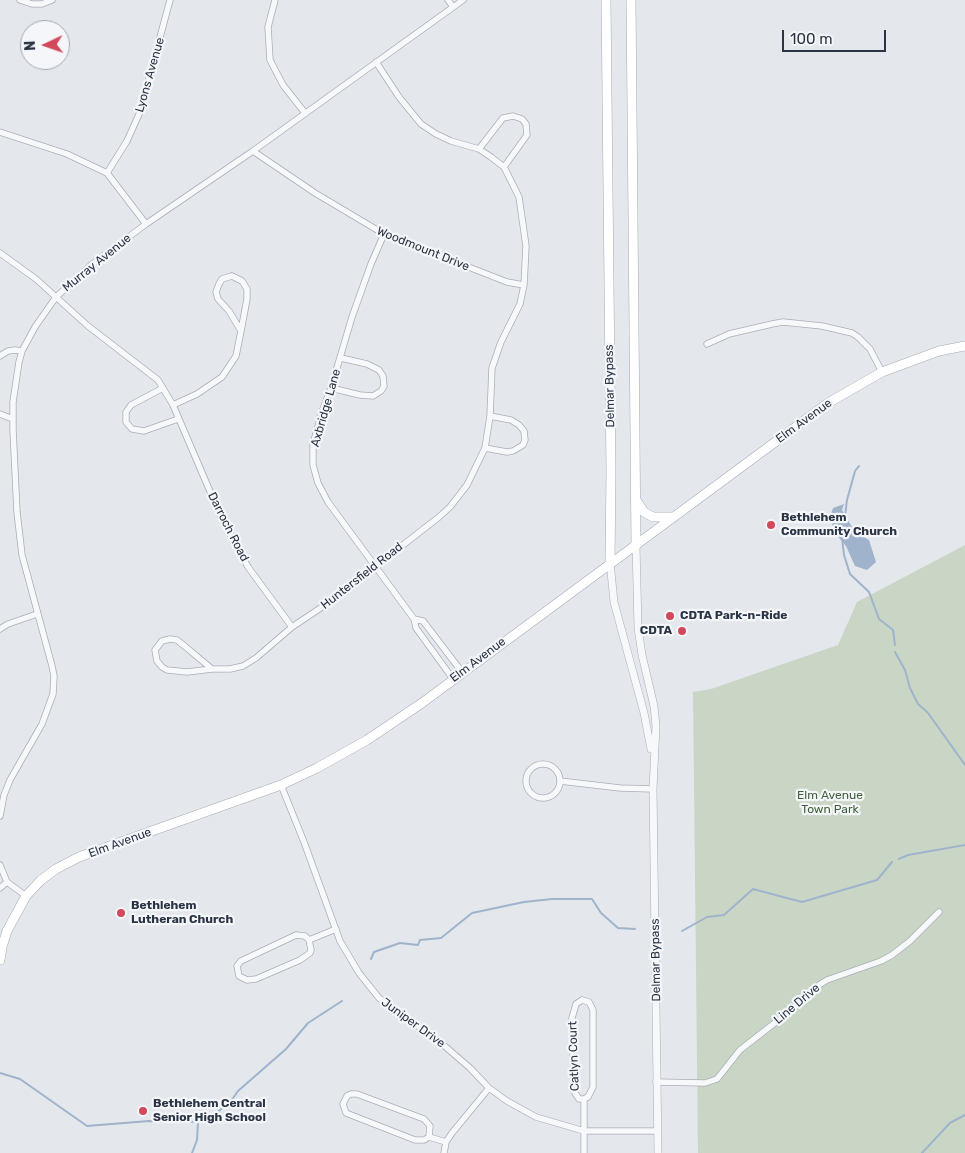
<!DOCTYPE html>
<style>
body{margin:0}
#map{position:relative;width:965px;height:1153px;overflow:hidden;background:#e4e7ec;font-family:Rubik,sans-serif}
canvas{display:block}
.north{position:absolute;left:20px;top:20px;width:50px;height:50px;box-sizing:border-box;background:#f4f6f9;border:1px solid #a4a8b1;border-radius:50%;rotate:267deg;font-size:14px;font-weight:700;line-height:20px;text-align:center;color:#2b3445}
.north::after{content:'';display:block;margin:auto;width:18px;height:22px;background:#d1495b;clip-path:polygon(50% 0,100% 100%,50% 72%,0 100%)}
.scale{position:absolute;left:782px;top:30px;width:104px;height:22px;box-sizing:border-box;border:2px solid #2b3445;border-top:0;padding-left:6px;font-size:15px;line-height:18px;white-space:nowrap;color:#2b3445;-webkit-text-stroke:4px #f4f6f9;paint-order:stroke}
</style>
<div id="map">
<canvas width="965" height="1153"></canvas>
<div class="north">N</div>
<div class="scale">100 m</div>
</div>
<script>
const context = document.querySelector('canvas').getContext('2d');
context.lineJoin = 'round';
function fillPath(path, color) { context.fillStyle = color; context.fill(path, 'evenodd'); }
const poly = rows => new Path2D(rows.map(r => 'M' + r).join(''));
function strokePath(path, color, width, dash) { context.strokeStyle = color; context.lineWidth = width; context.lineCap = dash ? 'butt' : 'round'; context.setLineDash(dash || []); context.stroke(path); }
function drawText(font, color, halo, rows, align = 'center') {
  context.font = font + ' Rubik,sans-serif'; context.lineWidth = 4.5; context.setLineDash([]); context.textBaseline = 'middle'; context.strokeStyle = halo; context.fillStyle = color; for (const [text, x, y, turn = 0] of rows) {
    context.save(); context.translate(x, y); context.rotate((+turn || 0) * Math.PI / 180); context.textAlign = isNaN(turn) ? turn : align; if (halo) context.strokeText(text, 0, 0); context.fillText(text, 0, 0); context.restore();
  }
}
const green = poly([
 [965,545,965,1153,698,1153,693,692,711,689,838,645,857,602]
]);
const water = poly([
 [844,504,842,510,855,532,869,540,876,562,867,570,855,566,846,546,835,533,830,517,833,508]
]);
const stream = poly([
 [845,516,847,500,855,471,859,466],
 [842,538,844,555,850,574,869,592,879,619,893,630,895,645],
 [895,652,905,670,910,688,918,704,928,713,965,765],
 [899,859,908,855,965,845],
 [682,931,707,917,724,915,753,889,802,902,877,880,892,862],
 [371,959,374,952,400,943,418,945,420,940,441,938,472,913,524,902,552,899,592,899,601,913,618,928,635,929],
 [0,1073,20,1079,87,1126,149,1121,198,1122,209,1119,231,1101,238,1091,286,1049,308,1023,342,1001],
 [192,1153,197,1140,198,1122],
 [922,1153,950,1123,965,1115]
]);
const minor = poly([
 [20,0,32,4,42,4,52,0],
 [275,0,268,27,270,60,283,85,305,113],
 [448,0,453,7],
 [0,132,67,154,107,173,146,224],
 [479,149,503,118,513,116,522,119,526,124,527,135,504,167],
 [253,151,315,193,384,234,507,282,524,285],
 [107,173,127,141,140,112,170,0],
 [384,234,371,264,352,317,331,388,323,409,313,444,313,465,318,483,328,502,414,619,416,628,453,679],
 [0,253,36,279,88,326,158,380,173,405,221,517,248,567,292,627],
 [232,276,242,281,247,289,247,299,241,331,229,311,218,299,216,292,219,284,222,279,232,276],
 [707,344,729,334,772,324,783,322,822,326,852,333,858,337,870,349,882,372],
 [0,356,8,351,15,350,22,351],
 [163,388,131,405,126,412,126,422,132,429,144,431,178,419],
 [331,388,360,395,373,396,381,391,384,386,383,376,379,370,367,364,341,358],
 [173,405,197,394,222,377,236,356,241,331],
 [0,414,13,419],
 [485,448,507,452,513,451,523,445,525,440,524,431,519,425,511,420,490,416],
 [414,619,423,621,462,672],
 [0,629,8,624,37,614],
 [170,639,177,640,182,644,212,669,187,672,167,670,162,667,157,661,155,650,162,641,170,639],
 [212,669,230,669,243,666,256,658,292,627,331,601,439,517,450,507,467,485,485,448,490,416,492,368,501,342,520,304,524,285,526,246,519,197,504,167,491,157,479,149,451,141,436,134,421,124,399,97,376,62],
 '526 781a17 17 0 1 1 34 0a17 17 0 1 1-34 0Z',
 [560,781,620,788,653,789],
 [281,785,304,842,340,941,359,973,379,998,440,1042,470,1068,489,1088,507,1101,536,1117,584,1131,657,1131],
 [0,816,4,795,10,780,42,724,53,694,54,676,52,666,22,555,17,512,13,430,13,402,19,362,22,351,35,327,56,297,91,265,146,224,253,151,463,0],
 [0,865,7,882,26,896],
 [0,888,7,882],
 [296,935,305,936,309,940,311,950,310,953,300,960,256,979,247,980,239,976,237,966,241,961,296,935],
 [309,940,336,929],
 [582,1000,589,1002,593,1010,593,1087,588,1097,584,1099,579,1099,575,1093,574,1088,572,1018,576,1004,582,1000],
 [656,1082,705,1083,717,1079,740,1050,790,1011,819,985,827,980,881,961,892,955,910,941,939,912],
 [351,1094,357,1094,424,1119,430,1126,429,1137,424,1140,415,1140,346,1113,343,1104,347,1096,351,1094],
 [584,1099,584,1153],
 [429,1137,446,1142],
 [444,1153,446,1142,452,1133,489,1088]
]);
const tertiary = poly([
 [636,545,638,628,642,655,654,706,656,726,653,789,658,1153],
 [610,562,614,602,644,713,651,749]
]);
const primary = poly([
 [606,0,611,472,610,562],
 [631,0,636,545],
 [636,500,644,512,653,517,673,517],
 [0,960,2,947,7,931,26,896,41,880,56,869,79,857,281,785,317,768,367,740,422,703,828,403,882,372,939,351,965,346]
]);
const markers = [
 [771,525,5,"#d1495b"],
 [670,616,5,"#d1495b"],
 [682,631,5,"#d1495b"],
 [121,913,5,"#d1495b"],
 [143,1111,5,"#d1495b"]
];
const streetNames = [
 ["Lyons Avenue",150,75,-74],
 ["Woodmount Drive",423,249,22],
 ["Murray Avenue",97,263,-39],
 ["Delmar Bypass",610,386,-91],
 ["Axbridge Lane",326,408,-74],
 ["Elm Avenue",804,421,-36],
 ["Darroch Road",228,527,63],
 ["Huntersfield Road",362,576,-38],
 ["Elm Avenue",478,660,-37],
 ["Elm Avenue",120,843,-20],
 ["Delmar Bypass",656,960,-91],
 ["Line Drive",797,1004,-40],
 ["Juniper Drive",413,1023,36],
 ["Catlyn Court",574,1056,-92]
];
const poiNames = [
 ["Bethlehem",781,518],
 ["Community Church",781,532],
 ["CDTA Park-n-Ride",680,616],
 ["CDTA",672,631,"right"],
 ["Bethlehem",131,906],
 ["Lutheran Church",131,920],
 ["Bethlehem Central",153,1104],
 ["Senior High School",153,1118]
];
const parkNames = [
 ["Elm Avenue",830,796],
 ["Town Park",830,810]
];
fillPath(green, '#c9d6c5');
fillPath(water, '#9fb4cc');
strokePath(stream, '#9fb4cc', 2);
strokePath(minor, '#a9aeb7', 7);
strokePath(tertiary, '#a9aeb7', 8);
strokePath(primary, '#a3abb8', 10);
strokePath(minor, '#f7f8fa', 5.5);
strokePath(tertiary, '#f7f8fa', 7);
strokePath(primary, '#fff', 9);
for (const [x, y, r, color] of markers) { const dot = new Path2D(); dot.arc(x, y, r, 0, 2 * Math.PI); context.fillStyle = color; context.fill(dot); strokePath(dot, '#f4f6f9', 2); }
drawText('12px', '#2b3445', '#f4f6f9', streetNames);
drawText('bold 12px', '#2b3445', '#f4f6f9', poiNames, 'left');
drawText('12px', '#3f6138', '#f4f6f9', parkNames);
</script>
